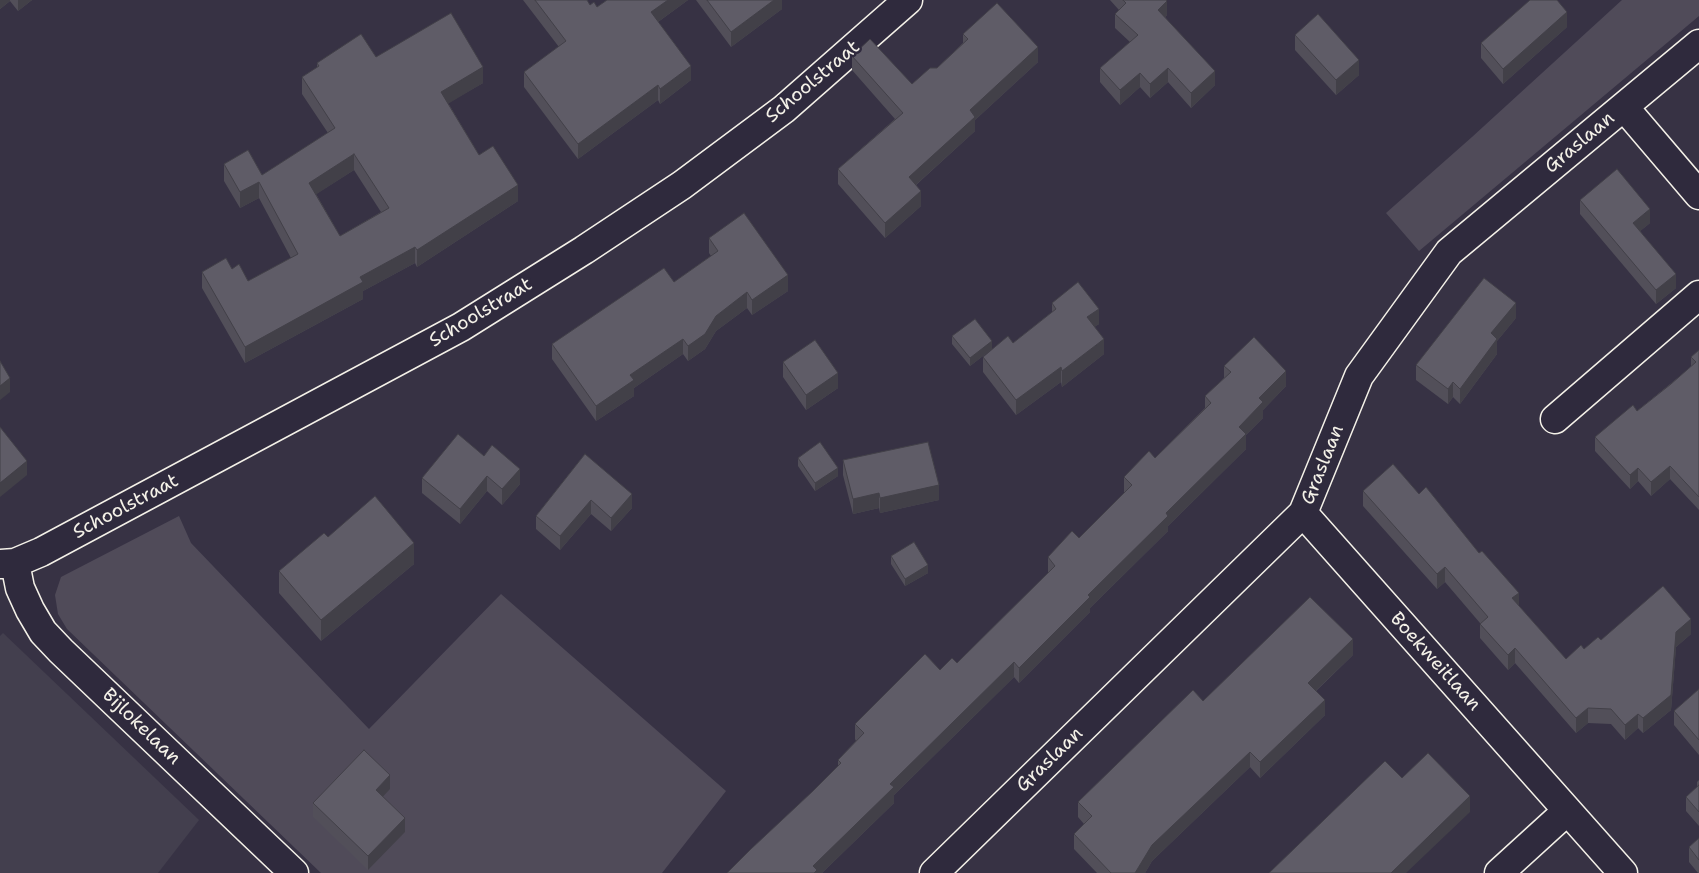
<!DOCTYPE html>
<style>
body{margin:0}
canvas{display:block;background:#373244}
</style>
<canvas width="1699" height="873"></canvas>
<script>
const context = document.querySelector('canvas').getContext('2d');
context.lineJoin = 'round';
function fillPath(path, color) { context.fillStyle = color; context.fill(path, 'evenodd'); }
const poly = rows => new Path2D(rows.map(r => 'M' + r).join(''));
function strokePath(path, color, width, dash) { context.strokeStyle = color; context.lineWidth = width; context.lineCap = dash ? 'butt' : 'round'; context.setLineDash(dash || []); context.stroke(path); }
function drawText(font, color, halo, rows, align = 'center') {
  context.font = font + ' "Shantell Sans",sans-serif'; context.lineWidth = 5; context.setLineDash([]); context.textBaseline = 'middle'; context.strokeStyle = halo; context.fillStyle = color; for (const [text, x, y, turn = 0] of rows) {
    context.save(); context.translate(x, y); context.rotate((+turn || 0) * Math.PI / 180); context.textAlign = isNaN(turn) ? turn : align; if (halo) context.strokeText(text, 0, 0); context.fillText(text, 0, 0); context.restore();
  }
}
const built = poly([
 [3,633,199,820,158,873,0,873,0,636]
]);
const green = poly([
 [1622,0,1699,0,1699,16,1419,251,1386,213,1472,137],
 [179,516,191,543,369,729,501,594,726,791,662,873,321,873,67,629,58,614,55,595,61,577]
]);
const minor = poly([
 [1624,107,1699,195],
 [1555,419,1699,295],
 [1303,513,1623,873],
 [15,563,20,588,30,610,43,632,61,651,294,873],
 [0,564,15,563,41,552,461,327,584,250,682,185,784,109,908,0],
 [934,873,1303,513,1359,376,1449,252,1699,44],
 [1499,873,1567,811]
]);
const wall = poly([
 [0,0,32,0,18,11,10,1,0,9],
 [523,0,587,0,590,5,597,7,607,0,688,0,658,22,691,80,660,104,658,100,578,159,524,87,524,72,559,47],
 [696,0,782,0,782,9,731,47],
 [1110,0,1166,0,1167,15,1165,17,1215,85,1191,108,1168,82,1150,98,1140,87,1120,105,1100,82,1100,68,1130,42,1115,28,1115,14,1119,10],
 [1567,27,1503,84,1481,58,1481,43],
 [963,34,1038,62,975,120,975,131,916,185,921,206,885,238,838,184,838,169,895,119,852,70,852,56,912,84,937,68,963,43],
 [1295,35,1359,75,1336,95,1295,50],
 [376,57,483,83,448,103,479,155,518,201,417,267,415,263,363,291,363,299,245,363,202,288,202,272,232,269,248,281,291,258,259,198,240,208,224,181,224,164,262,175,328,133,302,94,302,77,317,68,317,63],
 [354,170,381,212,340,236,316,194],
 [1580,200,1650,223,1640,231,1676,288,1656,304,1580,214],
 [709,238,788,291,752,315,747,308,716,331,705,349,688,361,683,354,634,388,634,396,596,421,552,359,552,344,674,282,711,256,709,253],
 [1052,303,1099,324,1094,327,1104,354,1062,387,1061,382,1016,415,983,372,983,357,1013,343,1052,312],
 [1516,318,1497,341,1497,354,1460,404,1453,397,1448,404,1416,380,1416,365],
 [952,336,992,349,970,366,952,344],
 [1699,350,1699,510,1670,479,1651,496,1638,481,1630,489,1595,451,1595,437,1637,411,1691,367,1691,357],
 [783,362,838,388,806,410,783,377],
 [1224,366,1286,386,1263,410,1263,418,1246,435,1246,449,1168,526,1168,531,1090,608,1090,612,1019,683,1014,677,894,795,894,803,822,873,727,873,813,791,838,766,838,760,856,741,855,739,855,724,940,670,957,663,1048,573,1048,557,1079,538,1125,493,1124,492,1124,477,1155,458,1205,408,1205,396,1224,378],
 [585,454,632,508,611,531,591,514,560,550,536,529,536,516],
 [484,456,520,484,502,505,487,491,460,524,422,493,422,478],
 [798,458,838,476,815,491,798,466],
 [843,460,939,500,880,513,879,508,853,514,843,475],
 [1363,491,1419,494,1566,659,1601,640,1691,634,1676,647,1671,710,1643,733,1638,728,1625,740,1611,724,1588,723,1576,733,1515,663,1508,670,1480,638,1480,623,1445,582,1437,589,1363,506],
 [328,537,414,564,321,641,279,593,279,571],
 [891,556,928,573,905,586,891,564],
 [1353,655,1316,691,1325,715,1260,778,1250,767,1152,861,1145,873,1097,873,1074,849,1074,834,1084,824,1078,817,1078,802,1203,701],
 [1699,689,1699,755,1674,725,1674,711],
 [1699,780,1699,826,1686,811,1686,797,1697,787,1697,782],
 [390,789,383,796,405,832,368,870,313,817,313,803],
 [1699,838,1699,873,1698,873,1689,862,1689,847]
]);
const shadedWall = poly([
 [0,0,10,0,10,1,0,9],
 [18,0,32,0,18,11],
 [668,0,688,0,651,27,651,12],
 [774,0,782,0,782,9,731,47,731,32],
 [1167,1,1167,15,1158,24,1158,10],
 [1567,12,1567,27,1503,84,1503,69],
 [1038,47,1038,62,975,120,975,131,909,191,909,177,970,110],
 [1359,60,1359,75,1336,95,1336,80],
 [691,66,691,80,660,104,660,89],
 [483,67,483,83,441,108,441,92],
 [1168,68,1168,82,1150,98,1150,84],
 [1215,71,1215,85,1191,108,1191,93],
 [1140,73,1140,87,1120,105,1120,90],
 [658,85,658,100,578,159,578,144],
 [354,154,354,170,309,199,309,183],
 [259,182,259,198,240,208,240,192],
 [518,185,518,201,417,267,417,250],
 [921,191,921,206,885,238,885,223],
 [1650,209,1650,223,1633,237,1633,223],
 [415,247,415,263,363,291,363,299,245,363,245,347,360,277],
 [1676,274,1676,288,1656,304,1656,290],
 [788,275,788,291,752,315,752,300],
 [747,292,747,308,716,331,705,349,688,361,688,346,716,316],
 [1516,303,1516,318,1497,341,1497,354,1460,404,1460,389,1491,333],
 [1099,309,1099,324,1087,332,1087,317],
 [683,339,683,354,634,388,634,396,596,421,596,406,630,375],
 [1104,339,1104,354,1062,387,1062,371],
 [992,341,992,349,970,366,970,358],
 [1061,367,1061,382,1016,415,1016,400],
 [1286,371,1286,386,1263,410,1263,418,1246,435,1246,449,1168,526,1168,531,1090,608,1090,612,1019,683,1019,668,1166,513,1239,427,1259,398],
 [838,373,838,388,806,410,806,395],
 [10,378,10,392,0,400,0,386],
 [1453,382,1453,397,1448,404,1448,389],
 [27,461,27,475,0,497,0,483],
 [1670,466,1670,479,1651,496,1651,482],
 [838,468,838,476,815,491,815,483],
 [1638,468,1638,481,1630,489,1630,475],
 [520,469,520,484,502,505,502,489],
 [487,476,487,491,460,524,460,509],
 [939,485,939,500,880,513,880,498],
 [879,493,879,508,853,514,853,499],
 [632,494,632,508,611,531,611,518],
 [591,500,591,514,560,550,560,536],
 [414,543,414,564,321,641,321,620],
 [928,565,928,573,905,586,905,579],
 [1445,567,1445,582,1437,589,1437,574],
 [1519,593,1519,607,1512,598],
 [1691,619,1691,634,1676,647,1671,710,1643,733,1643,718,1676,632],
 [1353,639,1353,655,1308,698,1308,683],
 [1515,648,1515,663,1508,670,1508,655],
 [1014,662,1014,677,894,795,894,803,822,873,813,873,813,866,890,784],
 [1325,700,1325,715,1260,778,1260,762],
 [1588,708,1588,723,1576,733,1576,718],
 [1638,714,1638,728,1625,740,1625,725],
 [1250,752,1250,767,1152,861,1145,873,1135,873,1152,845],
 [390,775,390,789,376,804,376,790],
 [1470,796,1470,812,1406,873,1391,873],
 [405,818,405,832,368,870,368,856]
]);
const building = poly([
 [535,0,587,0,590,5,594,2,597,7,607,0,668,0,651,12,691,66,660,89,658,85,578,144,524,72,566,41,535,0],
 [707,0,774,0,731,32,707,0],
 [1123,0,1166,0,1167,1,1158,10,1215,71,1191,93,1168,68,1150,84,1140,73,1120,90,1100,68,1138,35,1115,14,1126,3,1123,0],
 [1530,0,1557,0,1567,12,1503,69,1481,43,1530,0],
 [997,3,1038,47,970,110,975,117,909,177,921,191,885,223,838,169,903,113,852,56,870,39,912,84,930,68,937,68,968,39,963,34,997,3],
 [451,13,483,67,441,92,479,155,493,146,518,185,417,250,415,247,360,277,363,282,245,347,202,272,226,258,232,269,239,264,248,281,298,254,259,182,240,192,224,164,248,150,262,175,335,128,302,77,319,66,317,63,361,34,376,57,451,13],
 [354,154,389,208,340,236,309,183,354,154],
 [1318,14,1359,60,1336,80,1295,35,1318,14],
 [1617,169,1650,209,1633,223,1676,274,1656,290,1580,200,1617,169],
 [744,213,788,275,752,300,747,292,716,316,705,334,688,346,683,339,630,375,634,380,596,406,552,344,664,268,674,282,718,251,709,238,744,213],
 [1484,278,1516,303,1491,333,1497,339,1460,389,1453,382,1448,389,1416,365,1484,278],
 [1078,282,1099,309,1087,317,1104,339,1062,371,1061,367,1016,400,983,357,1008,336,1013,343,1056,309,1052,303,1078,282],
 [975,319,992,341,970,358,952,336,975,319],
 [1254,337,1286,371,1259,398,1263,402,1239,427,1246,434,1166,513,1168,516,1088,595,1090,597,1019,668,1014,662,890,784,894,787,813,866,817,870,814,873,727,873,751,849,813,791,841,763,838,760,864,733,855,724,925,654,940,670,952,658,957,663,1055,566,1048,557,1072,531,1079,538,1132,485,1124,477,1149,451,1155,458,1211,403,1205,396,1231,372,1224,366,1254,337],
 [815,340,838,373,806,395,783,362,815,340],
 [1699,350,1699,497,1670,466,1651,482,1638,468,1630,475,1595,437,1633,405,1637,411,1671,384,1696,362,1691,357,1699,350],
 [0,361,10,378,0,386,0,361],
 [0,427,27,461,0,483,0,427],
 [458,434,484,456,492,445,520,469,502,489,487,476,460,509,422,478,458,434],
 [820,442,838,468,815,483,798,458,820,442],
 [928,442,939,485,880,498,879,493,853,499,843,460,928,442],
 [585,454,632,494,611,518,591,500,560,536,536,516,585,454],
 [1393,464,1419,494,1426,487,1479,553,1482,551,1519,593,1512,598,1566,659,1581,645,1584,649,1598,637,1601,640,1663,586,1691,619,1676,632,1671,695,1643,718,1638,714,1625,725,1611,709,1588,708,1576,718,1515,648,1508,655,1480,624,1488,617,1445,567,1437,574,1363,491,1393,464],
 [375,496,414,543,321,620,279,571,324,533,328,537,375,496],
 [914,542,928,565,905,579,891,556,914,542],
 [1310,597,1353,639,1308,683,1325,700,1260,762,1250,752,1152,845,1135,873,1111,873,1074,834,1092,816,1078,802,1193,690,1203,701,1310,597],
 [1699,689,1699,740,1674,711,1699,689],
 [364,750,390,775,376,790,405,818,368,856,313,803,364,750],
 [1428,753,1470,796,1391,873,1269,873,1385,761,1402,778,1428,753],
 [1699,785,1699,812,1686,797,1699,785],
 [1699,838,1699,860,1689,847,1699,838]
]);
const streetNames = [
 ["Schoolstraat",813,82,-40],
 ["Graslaan",1580,143,-40],
 ["Schoolstraat",481,313,-31],
 ["Graslaan",1323,465,-68],
 ["Schoolstraat",126,507,-28],
 ["Boekweitlaan",1435,662,48],
 ["Bijlokelaan",141,727,44],
 ["Graslaan",1050,760,-44]
];
fillPath(built, '#433f4e');
fillPath(green, '#504b59');
strokePath(minor, '#f4f1e8', 31);
strokePath(minor, '#2f2a3d', 28);
fillPath(wall, '#524f59');
fillPath(shadedWall, '#424048');
fillPath(building, '#5f5c67');
strokePath(building, '#424048', 1);
drawText('19px', '#f4f1e8', '#2f2a3d', streetNames);
</script>
